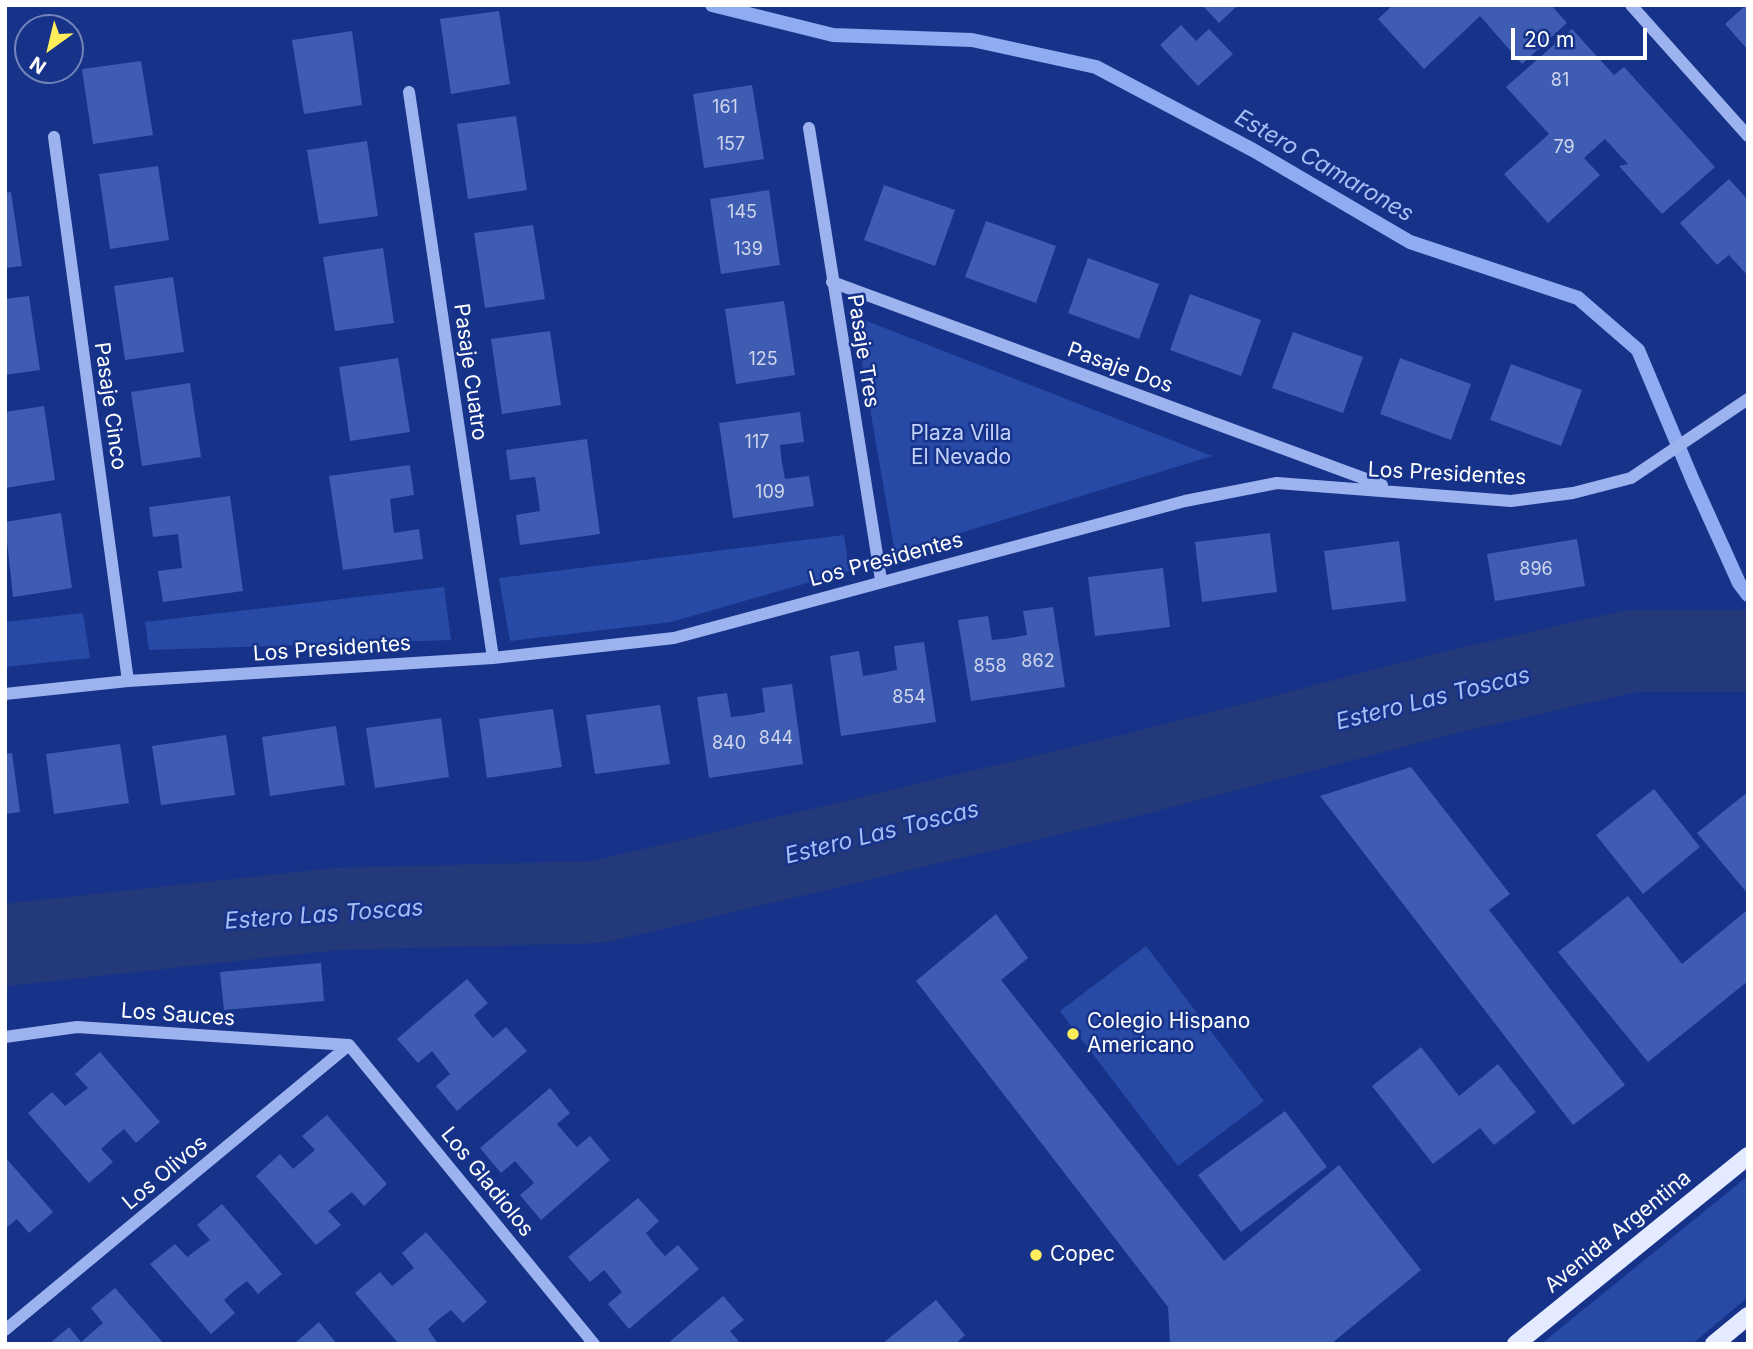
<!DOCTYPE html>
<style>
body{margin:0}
#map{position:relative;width:1753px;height:1349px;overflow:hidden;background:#163389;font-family:Inter,sans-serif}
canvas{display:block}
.frame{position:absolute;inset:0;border:7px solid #fff;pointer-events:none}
.north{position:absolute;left:14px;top:14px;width:70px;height:70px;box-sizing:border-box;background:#163389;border:2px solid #7385b8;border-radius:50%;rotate:214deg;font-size:19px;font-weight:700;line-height:28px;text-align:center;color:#fff}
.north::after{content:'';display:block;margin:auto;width:24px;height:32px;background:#ffee5a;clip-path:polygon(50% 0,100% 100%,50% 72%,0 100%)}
.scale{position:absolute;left:1511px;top:28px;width:136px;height:32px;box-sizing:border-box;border:4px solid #fff;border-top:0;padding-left:9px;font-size:21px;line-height:24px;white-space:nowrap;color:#fff;-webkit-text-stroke:5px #163389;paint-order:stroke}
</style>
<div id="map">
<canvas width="1753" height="1349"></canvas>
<div class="frame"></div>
<div class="north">N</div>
<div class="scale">20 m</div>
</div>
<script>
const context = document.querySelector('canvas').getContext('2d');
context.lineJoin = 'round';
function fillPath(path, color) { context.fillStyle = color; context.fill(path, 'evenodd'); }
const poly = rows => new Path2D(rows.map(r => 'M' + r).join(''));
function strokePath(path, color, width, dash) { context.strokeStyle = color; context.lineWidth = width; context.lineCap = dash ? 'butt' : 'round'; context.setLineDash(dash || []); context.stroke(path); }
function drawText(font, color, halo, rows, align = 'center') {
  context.font = font + ' Inter,sans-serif'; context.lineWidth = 5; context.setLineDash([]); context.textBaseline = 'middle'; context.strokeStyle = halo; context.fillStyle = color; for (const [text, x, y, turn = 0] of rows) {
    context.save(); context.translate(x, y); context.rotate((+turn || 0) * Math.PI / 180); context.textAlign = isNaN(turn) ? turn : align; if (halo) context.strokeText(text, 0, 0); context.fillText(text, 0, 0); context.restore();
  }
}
const green = poly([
 [854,316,1212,456,895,553],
 [844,535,849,571,671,622,510,641,499,578],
 [444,587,451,640,149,650,145,622],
 [83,613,90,658,5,667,5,622],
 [1146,946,1264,1101,1178,1166,1060,1011],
 [1748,1176,1748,1297,1692,1344,1541,1344]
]);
const stream = poly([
 [712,5,833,35,972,40,1096,67,1253,150,1410,242,1578,298,1638,350,1693,481,1739,583,1748,595]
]);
const river = poly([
 [5,945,336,909,598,902,1132,775,1448,693,1631,651,1748,651]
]);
const building = poly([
 [1202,5,1238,5,1219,23],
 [1393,5,1551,5,1567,23,1522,64,1480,16,1424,69,1378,19],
 [1746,5,1748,5,1748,50,1725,24],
 [499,11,510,84,451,94,440,19],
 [1181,25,1196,41,1209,29,1233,54,1198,86,1160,45],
 [1572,29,1614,75,1624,67,1715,167,1662,214,1619,166,1628,164,1605,139,1584,158,1600,175,1548,223,1504,174,1549,134,1506,87],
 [352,31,362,105,304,114,292,40],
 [141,61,153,135,93,144,82,69],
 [752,85,764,159,704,168,693,94],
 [516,116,527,190,468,199,457,124],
 [367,141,378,216,319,224,307,150],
 [158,166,169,240,110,249,99,174],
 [1729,179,1748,200,1748,276,1729,255,1717,265,1680,223],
 [884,185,955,210,935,266,864,240],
 [769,190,780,265,721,274,710,199],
 [11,192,22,266,5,268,5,193],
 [986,221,1056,246,1036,303,965,277],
 [533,225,545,299,485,308,474,233],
 [383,248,394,323,335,331,323,257],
 [1088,258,1159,284,1139,339,1068,313],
 [173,277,184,352,125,360,114,286],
 [1190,294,1261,320,1241,376,1170,350],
 [29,296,40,370,5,375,5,299],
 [784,301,795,375,736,384,725,309],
 [550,331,561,405,502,414,491,339],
 [1293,332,1363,357,1343,413,1272,388],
 [398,358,410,432,350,441,339,367],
 [1400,358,1471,384,1451,440,1380,414],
 [1511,364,1582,390,1561,446,1490,420],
 [190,383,201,457,142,466,131,392],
 [44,406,55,480,5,488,5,412],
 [800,412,804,442,780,445,782,463,785,479,809,476,814,506,733,518,719,423],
 [587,439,600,534,520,545,516,515,540,511,538,495,535,477,510,480,506,450],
 [410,465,414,495,390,499,392,517,394,533,419,529,423,559,343,570,329,476],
 [230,496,243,591,163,602,158,571,182,568,178,534,153,537,149,507],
 [61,513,72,588,13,597,5,522],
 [1270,533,1277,592,1202,602,1195,542],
 [1577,539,1585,586,1495,601,1487,554],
 [1399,541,1406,601,1332,610,1324,551],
 [1163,568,1170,627,1095,636,1088,577],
 [1053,607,1065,687,971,701,958,620,988,616,992,640,1010,638,1027,635,1023,611],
 [924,642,936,722,841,736,830,656,859,651,863,676,881,673,897,670,894,646],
 [792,684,803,764,709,778,697,697,727,693,731,717,749,715,765,712,762,688],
 [660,705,670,764,595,774,586,715],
 [553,709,562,767,487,778,479,719],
 [441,718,449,777,375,788,366,728],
 [336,726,345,785,270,796,262,737],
 [226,735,235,795,161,805,152,746],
 [120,744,129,803,54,814,46,754],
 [12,753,20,812,5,814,5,754],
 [1411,767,1510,894,1489,910,1625,1085,1573,1125,1320,796],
 [1654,789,1700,847,1643,894,1596,835],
 [1745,794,1748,797,1748,894,1697,833],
 [1628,896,1682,964,1746,911,1748,913,1748,981,1648,1062,1558,952],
 [996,914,1028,958,1001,980,1224,1261,1339,1165,1421,1270,1331,1344,1170,1344,1168,1307,916,981],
 [321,963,324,1001,224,1010,220,972],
 [467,979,488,1003,474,1015,483,1027,493,1038,506,1027,527,1051,457,1111,436,1086,450,1074,432,1051,418,1063,397,1039],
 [1421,1047,1459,1096,1498,1064,1536,1112,1494,1145,1480,1128,1433,1164,1372,1086],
 [100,1052,160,1122,136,1143,124,1129,112,1139,101,1149,113,1162,89,1183,28,1113,52,1092,65,1106,88,1088,75,1074],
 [550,1088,570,1113,557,1124,567,1136,577,1147,590,1136,610,1160,541,1220,520,1195,534,1183,515,1161,501,1173,480,1148],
 [1285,1111,1327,1167,1241,1232,1198,1175],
 [327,1115,387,1184,364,1206,352,1192,328,1211,341,1225,316,1245,256,1176,280,1154,293,1169,315,1150,302,1136],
 [5,1157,53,1212,29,1233,17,1219,5,1229],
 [638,1198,659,1221,646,1233,655,1245,665,1256,678,1245,699,1269,629,1329,608,1304,622,1292,604,1270,590,1282,568,1257],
 [222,1204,282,1274,258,1294,247,1281,234,1291,224,1300,235,1313,211,1334,150,1264,175,1244,187,1257,210,1240,197,1225],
 [426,1232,487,1302,463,1323,451,1310,439,1319,428,1329,438,1344,399,1344,355,1293,380,1272,392,1286,414,1268,402,1253],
 [115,1288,164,1344,49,1344,69,1327,81,1342,103,1323,91,1308],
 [723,1296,744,1320,730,1331,741,1344,667,1344],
 [936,1300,965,1335,955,1344,882,1344],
 [319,1322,337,1344,294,1344]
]);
const minor = poly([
 [1631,5,1748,136],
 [409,92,493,658],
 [809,128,881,580],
 [54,137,128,681],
 [832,282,1382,485],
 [5,694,128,681,493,658,674,638,1185,501,1277,483,1511,501,1573,493,1631,478,1748,399],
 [5,1037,77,1027,349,1045],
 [349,1045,594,1344],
 [5,1330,349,1045]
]);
const major = poly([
 [1516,1344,1748,1156],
 [1714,1344,1748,1316]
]);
const markers = [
 [1073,1034,7,"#ffee5a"],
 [1036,1255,7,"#ffee5a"]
];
const numberNames = [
 ["81",1560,81],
 ["161",725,108],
 ["157",731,145],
 ["79",1564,148],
 ["145",742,213],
 ["139",748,250],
 ["125",763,360],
 ["117",757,443],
 ["109",770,493],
 ["896",1536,570],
 ["862",1038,662],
 ["858",990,667],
 ["854",909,698],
 ["844",776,739],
 ["840",729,744]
];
const streetNames = [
 ["Pasaje Tres",863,351,81],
 ["Pasaje Dos",1120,368,20],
 ["Pasaje Cuatro",470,372,82],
 ["Pasaje Cinco",110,406,82],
 ["Los Presidentes",1447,474,3],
 ["Los Presidentes",886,560,-15],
 ["Los Presidentes",332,649,-4],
 ["Los Sauces",178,1015,4],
 ["Los Olivos",165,1173,-40],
 ["Los Gladiolos",487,1182,51],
 ["Avenida Argentina",1618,1232,-39]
];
const parkNames = [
 ["Plaza Villa",961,434],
 ["El Nevado",961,458]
];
const poiNames = [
 ["Colegio Hispano",1087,1022],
 ["Americano",1087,1046],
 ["Copec",1050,1255]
];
const waterNames = [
 ["Estero Camarones",1324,166,30],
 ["Estero Las Toscas",1433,699,-14],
 ["Estero Las Toscas",882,833,-14],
 ["Estero Las Toscas",324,915,-4]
];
fillPath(green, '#284aa7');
strokePath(stream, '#8fabf1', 14);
strokePath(river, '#24397a', 82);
fillPath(building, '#3e5cb2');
strokePath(minor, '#9db3ef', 12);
strokePath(major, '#e4eaff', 18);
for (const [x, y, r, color] of markers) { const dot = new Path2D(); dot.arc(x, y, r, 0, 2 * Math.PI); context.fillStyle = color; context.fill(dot); strokePath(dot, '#163389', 2.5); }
drawText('18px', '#cfd6ec', null, numberNames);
drawText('21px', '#fff', '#163389', streetNames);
drawText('21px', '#c3d2fb', '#163389', parkNames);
drawText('21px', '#fff', '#163389', poiNames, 'left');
drawText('italic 23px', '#a8bef6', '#163389', waterNames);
</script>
